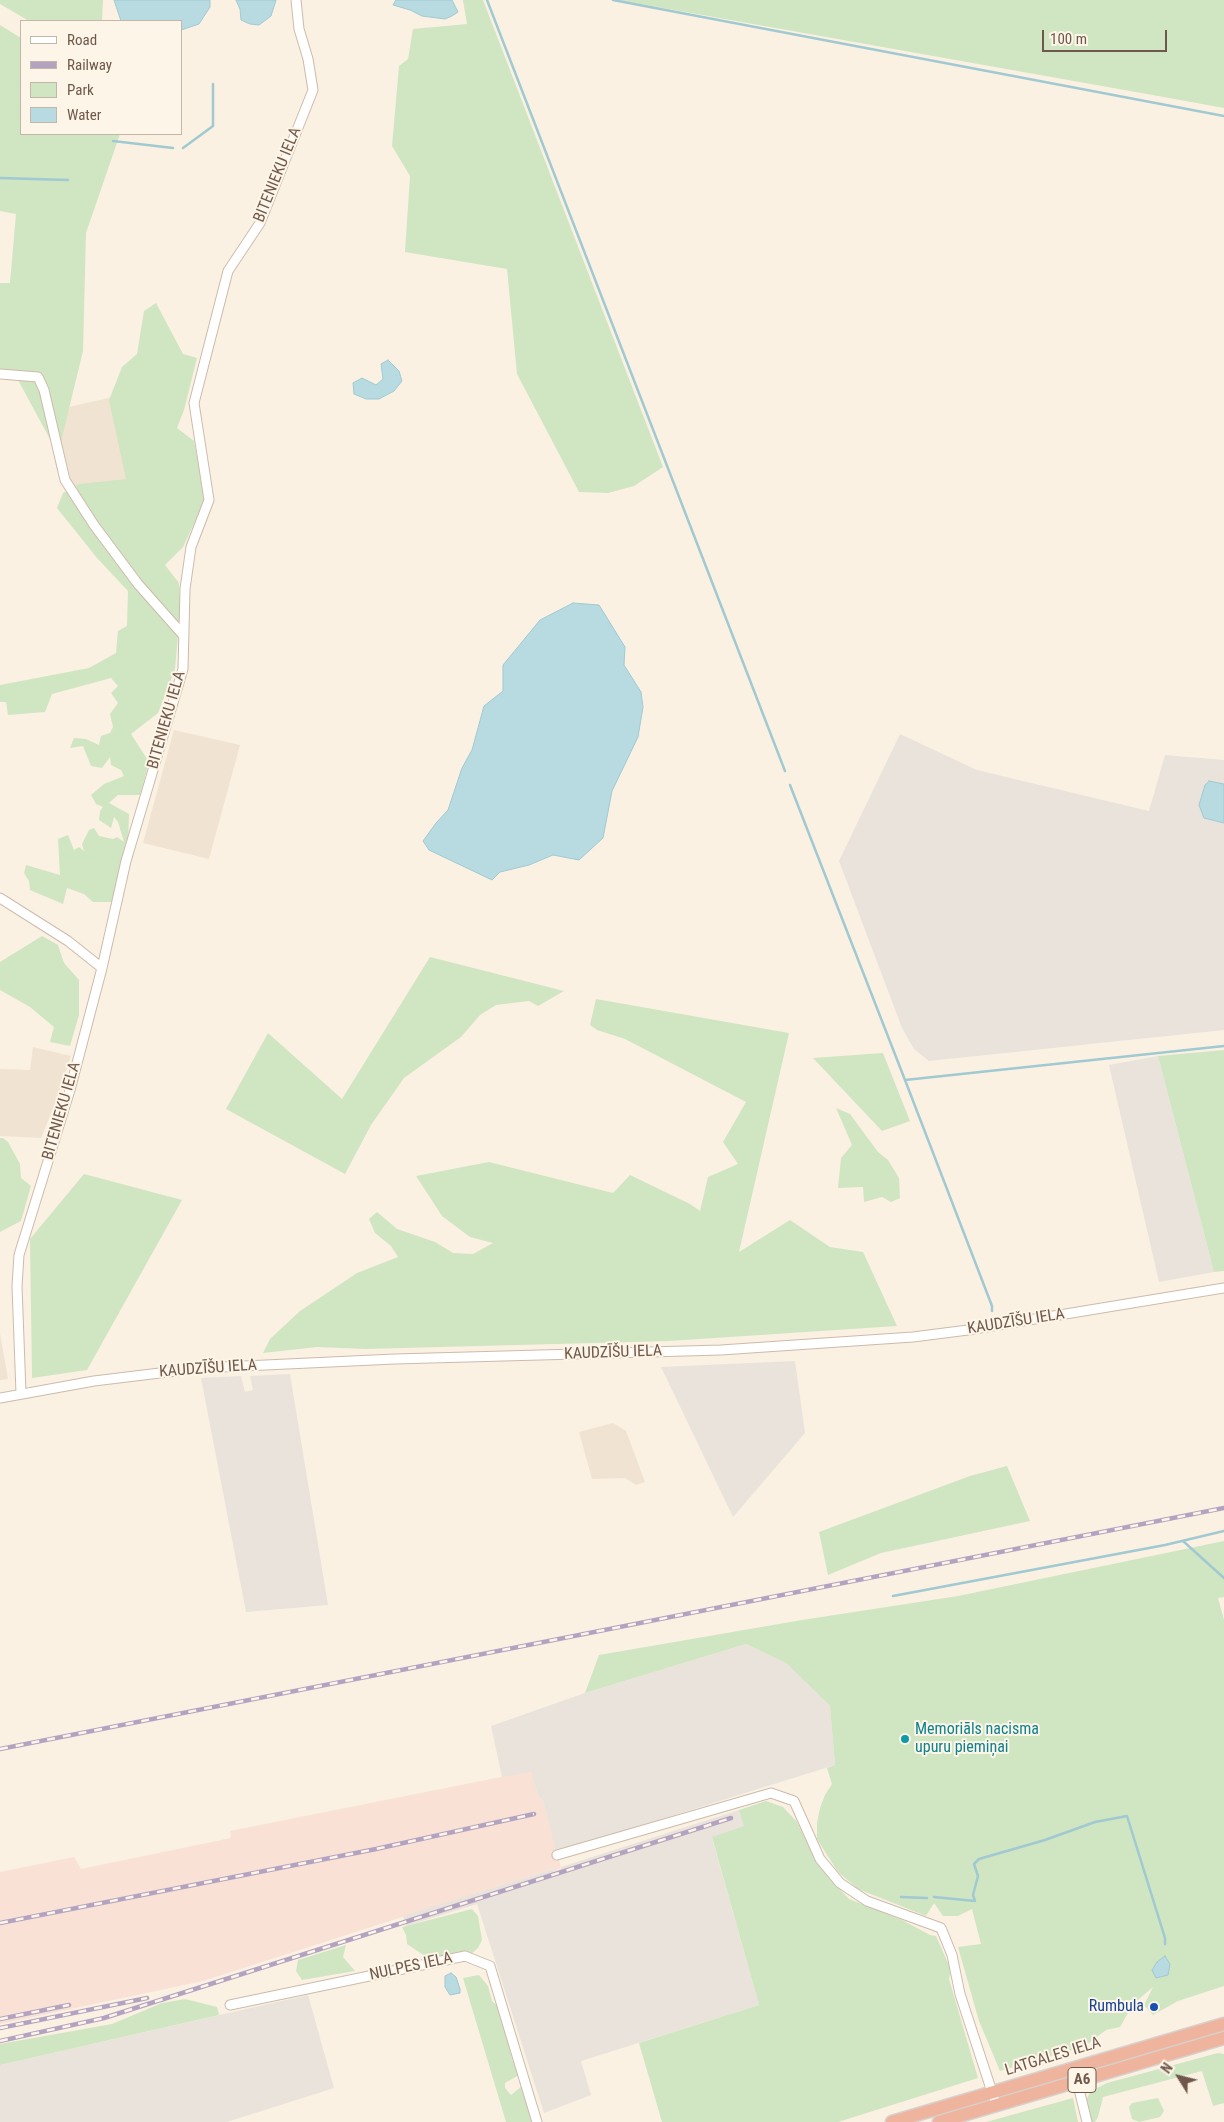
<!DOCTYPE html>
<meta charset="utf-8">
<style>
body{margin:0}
#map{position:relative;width:1224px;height:2122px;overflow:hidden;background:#faf1e2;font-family:"Roboto Condensed",sans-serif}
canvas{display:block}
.legend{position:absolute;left:20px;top:20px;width:162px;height:115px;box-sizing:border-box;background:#fdf5e7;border:1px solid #c4b6a9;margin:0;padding:6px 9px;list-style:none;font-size:15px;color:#6f584b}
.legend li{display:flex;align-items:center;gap:10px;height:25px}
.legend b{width:25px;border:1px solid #c4b6a9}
.north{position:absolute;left:1154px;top:2052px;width:50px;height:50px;-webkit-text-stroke:4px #fdf5e7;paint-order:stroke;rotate:306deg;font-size:14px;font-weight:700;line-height:20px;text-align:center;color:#6f584b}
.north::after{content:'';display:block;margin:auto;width:18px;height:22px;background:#6f584b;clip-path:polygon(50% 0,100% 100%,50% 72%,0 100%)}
.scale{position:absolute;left:1042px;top:30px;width:125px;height:22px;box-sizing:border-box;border:2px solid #6f584b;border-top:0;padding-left:6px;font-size:15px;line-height:18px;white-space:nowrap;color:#6f584b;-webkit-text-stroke:4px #fdf5e7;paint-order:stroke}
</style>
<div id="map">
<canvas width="1224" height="2122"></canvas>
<ul class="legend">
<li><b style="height:6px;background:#fff"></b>Road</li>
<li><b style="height:6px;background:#b4a2c1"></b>Railway</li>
<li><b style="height:14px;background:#d0e5c2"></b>Park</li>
<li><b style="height:14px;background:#b8dae1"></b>Water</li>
</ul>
<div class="north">N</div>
<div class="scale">100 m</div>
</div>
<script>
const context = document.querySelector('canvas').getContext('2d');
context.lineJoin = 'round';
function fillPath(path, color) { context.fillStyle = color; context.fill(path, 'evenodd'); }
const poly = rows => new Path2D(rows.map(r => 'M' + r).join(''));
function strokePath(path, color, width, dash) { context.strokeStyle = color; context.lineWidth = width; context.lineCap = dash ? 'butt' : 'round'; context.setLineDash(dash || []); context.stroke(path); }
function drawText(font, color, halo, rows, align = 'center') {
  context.font = font + ' "Roboto Condensed",sans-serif'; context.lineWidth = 4; context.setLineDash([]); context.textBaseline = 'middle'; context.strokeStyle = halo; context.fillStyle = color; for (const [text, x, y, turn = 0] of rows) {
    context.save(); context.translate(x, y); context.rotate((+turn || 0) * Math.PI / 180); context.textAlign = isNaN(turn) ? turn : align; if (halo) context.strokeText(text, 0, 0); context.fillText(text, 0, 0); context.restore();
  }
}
const residential = poly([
 [127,394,139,487,100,524,71,480,61,441,59,409],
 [174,730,240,745,209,859,143,843],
 [33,1047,71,1056,55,1104,41,1138,0,1136,0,1069,30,1070],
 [0,1333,8,1379,0,1380],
 [613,1423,626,1431,645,1482,636,1485,625,1478,592,1479,579,1432]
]);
const commercial = poly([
 [531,1771,538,1796,543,1800,561,1868,553,1871,552,1869,203,1981,0,2024,0,1872,74,1857,81,1869,231,1838,230,1831]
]);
const industrial = poly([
 [900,734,977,770,1149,811,1165,755,1224,760,1224,1030,929,1061,914,1049,902,1028,839,861],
 [1158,1056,1214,1272,1159,1282,1109,1065],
 [795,1361,805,1433,733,1517,661,1367],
 [290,1374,328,1605,246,1612,201,1378,241,1376,245,1392,253,1390,250,1376],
 [746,1644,786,1663,830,1706,835,1765,556,1852,543,1800,538,1796,531,1772,502,1777,491,1726,585,1693],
 [739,1810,745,1826,712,1838,759,2005,581,2061,591,2095,544,2113,477,1904,406,1926,403,1916,553,1869,554,1871,561,1869,561,1867],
 [308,1995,334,2088,227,2122,0,2122,0,2065]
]);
const green = poly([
 [0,0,103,0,102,21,29,21,0,4],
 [463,0,483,0,663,467,634,486,608,493,579,492,517,374,507,269,405,252,410,176,392,146,399,66,408,59,413,29,467,24],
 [618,0,1224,0,1224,108,1147,94],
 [0,25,21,38,21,134,120,134,86,233,83,351,58,454,17,378,0,375,0,283,10,283,16,214,0,211],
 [156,303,183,354,197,358,184,410,177,428,194,441,205,500,183,547,165,565,179,583,180,613,175,669,158,713,131,734,149,762,140,795,118,795,109,803,129,814,128,848,114,902,93,902,84,894,67,888,63,904,30,890,29,881,24,873,26,865,60,875,58,839,68,835,74,850,79,847,84,851,82,844,89,830,94,828,99,836,113,839,117,837,124,842,118,822,114,817,111,828,99,820,100,811,103,807,96,804,91,795,104,784,124,776,121,770,111,765,110,757,102,768,91,766,83,746,70,748,74,738,86,739,99,745,101,736,110,733,113,727,110,714,118,703,111,693,118,686,111,678,52,694,45,712,8,715,6,702,0,702,0,685,89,668,116,653,118,631,127,626,128,591,97,558,57,508,63,493,79,484,126,479,109,400,122,367,137,354,144,311],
 [42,936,58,945,64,963,79,980,79,1015,70,1046,50,1042,54,1027,30,1007,0,990,0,962],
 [430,957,564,991,538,1006,529,1001,496,1005,480,1015,461,1037,404,1078,371,1125,345,1174,226,1109,268,1033,342,1099],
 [596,999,789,1033,739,1252,790,1220,830,1247,863,1252,897,1326,669,1341,365,1349,317,1347,263,1353,270,1339,300,1311,357,1273,398,1257,391,1246,375,1233,369,1219,377,1212,397,1229,435,1242,453,1253,473,1254,493,1243,470,1237,442,1216,416,1176,489,1162,613,1193,630,1175,690,1204,700,1211,708,1177,738,1164,723,1142,746,1102,625,1039,597,1030,590,1025],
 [1224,1050,1224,1271,1214,1272,1158,1056],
 [883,1053,910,1121,882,1131,813,1058],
 [836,1108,850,1114,878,1152,888,1160,899,1178,900,1198,891,1202,882,1197,864,1202,863,1187,838,1188,841,1158,852,1145],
 [0,1138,3,1138,8,1142,20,1164,21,1178,31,1186,21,1221,0,1232],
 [84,1174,182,1200,87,1370,32,1378,30,1239],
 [1007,1466,1030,1521,881,1553,828,1575,819,1532,970,1476],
 [1224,1541,1224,1597,1218,1598,1224,1620,1224,1986,1178,2001,1153,2015,1144,2005,1153,1987,1138,2000,1105,2009,1121,2008,1128,2013,1120,2027,1106,2030,1085,2046,1000,2071,979,2021,958,1947,981,1944,972,1909,958,1916,943,1916,934,1903,926,1916,858,1889,838,1872,817,1839,817,1823,820,1808,825,1795,832,1784,827,1768,835,1765,830,1706,786,1663,746,1644,585,1693,599,1655,802,1620,958,1596],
 [766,1801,783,1807,797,1822,811,1851,829,1878,849,1899,902,1920,930,1935,936,1936,951,1970,949,1979,978,2078,838,2122,662,2122,639,2043,759,2005,712,1837,744,1826,739,1810],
 [472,1909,478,1916,482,1940,478,1948,470,1955,458,1953,428,1958,407,1944,406,1935,402,1927],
 [346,1945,343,1957,355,1971,302,1980,296,1971,298,1960],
 [479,1975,488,1986,492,2001,500,2008,512,2059,519,2075,505,2083,505,2088,511,2095,522,2086,526,2090,535,2122,506,2122,463,1978],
 [185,1999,217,2007,219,2015,0,2065,0,2044,112,2024,162,2003],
 [1218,2053,1224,2054,1224,2103,1213,2106,1202,2071,1103,2097,1098,2117,1095,2122,1091,2122,1086,2101,1090,2092,1097,2088,1107,2083],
 [1073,2098,1078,2122,986,2122],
 [1158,2098,1164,2111,1160,2117,1139,2122,1132,2119,1129,2107,1132,2103]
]);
const water = poly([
 [114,0,210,0,210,7,199,24,181,30,181,21,121,21,114,0],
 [236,0,276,0,271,16,259,25,250,24,241,20,240,9,236,0],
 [396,0,452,0,458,12,452,16,445,19,422,16,410,10,393,5,396,0],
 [388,360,399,371,402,381,394,391,379,399,366,399,354,394,353,383,362,378,376,385,383,379,381,364,388,360],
 [573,603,599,605,625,647,624,665,641,692,643,707,638,737,612,791,603,838,579,860,553,855,529,865,500,872,492,880,429,850,423,841,436,823,448,810,462,768,472,750,484,706,503,691,503,665,540,620,573,603],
 [1209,781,1224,784,1224,823,1204,818,1199,805,1205,785,1209,781],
 [1165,1956,1170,1964,1168,1975,1156,1978,1152,1970,1157,1962,1165,1956],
 [451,1973,456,1977,460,1989,460,1993,450,1995,445,1987,445,1976,451,1973]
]);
const stream = poly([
 [487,0,785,771],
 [613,0,1224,116],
 [113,141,173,148],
 [183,148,213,126,213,84],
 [0,178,68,180],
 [790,785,905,1080,1224,1046],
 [905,1080,992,1306,992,1311],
 [1183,1541,1224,1578],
 [893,1596,1165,1545,1224,1531],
 [901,1897,927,1898],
 [934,1897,975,1901,973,1895,978,1876,974,1864,979,1859,1045,1840,1095,1822,1127,1816,1165,1938,1165,1944]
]);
const minor = poly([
 [0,374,38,377,44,390,65,480,94,525,138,584,184,636],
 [0,898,68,941,102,968],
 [21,1393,17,1286,19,1255,70,1090,102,968,126,861,183,669,185,589,191,547,209,500,194,403,228,271,260,223,313,90,308,59,299,29,296,0],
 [0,1398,94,1381,201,1368,395,1359,721,1350,913,1337,968,1330,1224,1288],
 [557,1855,771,1793,794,1801,820,1859,840,1883,867,1901,941,1928,952,1955,960,1994,994,2098],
 [230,2005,465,1956,490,1966,537,2122],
 [1077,2081,1087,2122]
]);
const highway = poly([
 [892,2122,1224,2024],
 [939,2122,1224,2038]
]);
const rail = poly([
 [0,1749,1224,1508],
 [0,1923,376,1849,534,1814],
 [0,2019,69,2005],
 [0,2028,147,1998],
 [0,2041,104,2018,731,1818]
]);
const markers = [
 [905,1739,5,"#0f9aa8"],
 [1154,2007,5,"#1a4fb4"]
];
const shields = [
 [1082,2080,28]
];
const shieldNames = [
 ["A6",1082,2080]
];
const streetNames = [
 ["BITENIEKU IELA",278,175,-68],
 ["BITENIEKU IELA",167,720,-74],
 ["BITENIEKU IELA",62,1111,-74],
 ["KAUDZĪŠU IELA",1016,1322,-9],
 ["KAUDZĪŠU IELA",613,1353,-2],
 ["KAUDZĪŠU IELA",208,1369,-4],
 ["NULPES IELA",411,1967,-12],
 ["LATGALES IELA",1053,2057,-17]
];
const cultureNames = [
 ["Memoriāls nacisma",915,1730],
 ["upuru piemiņai",915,1748]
];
const transitNames = [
 ["Rumbula",1144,2007]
];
fillPath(residential, '#f1e3d1');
fillPath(commercial, '#f9e1d6');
fillPath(industrial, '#e9e3dc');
fillPath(green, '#d0e5c2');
fillPath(water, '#b8dae1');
strokePath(water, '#a0c9d2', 1);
strokePath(stream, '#a0c9d2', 2.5);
strokePath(minor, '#ccbbac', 11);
strokePath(highway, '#d7d0cd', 15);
strokePath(minor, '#fff', 9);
strokePath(highway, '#efb49d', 12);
strokePath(rail, '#b4a2c1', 4.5);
strokePath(rail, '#fdf5e7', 2.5, [8]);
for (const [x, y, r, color] of markers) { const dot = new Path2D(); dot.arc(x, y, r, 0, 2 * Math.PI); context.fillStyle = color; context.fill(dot); strokePath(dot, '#fdf5e7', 2); }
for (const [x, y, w] of shields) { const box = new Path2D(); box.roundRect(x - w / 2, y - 12.5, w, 25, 4); context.fillStyle = '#fdf5e7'; context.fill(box); strokePath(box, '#6f584b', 1); }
drawText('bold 15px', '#6f584b', null, shieldNames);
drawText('16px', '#6f584b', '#fdf5e7', streetNames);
drawText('16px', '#0d838f', '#fdf5e7', cultureNames, 'left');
drawText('16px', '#164399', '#fdf5e7', transitNames, 'right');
</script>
